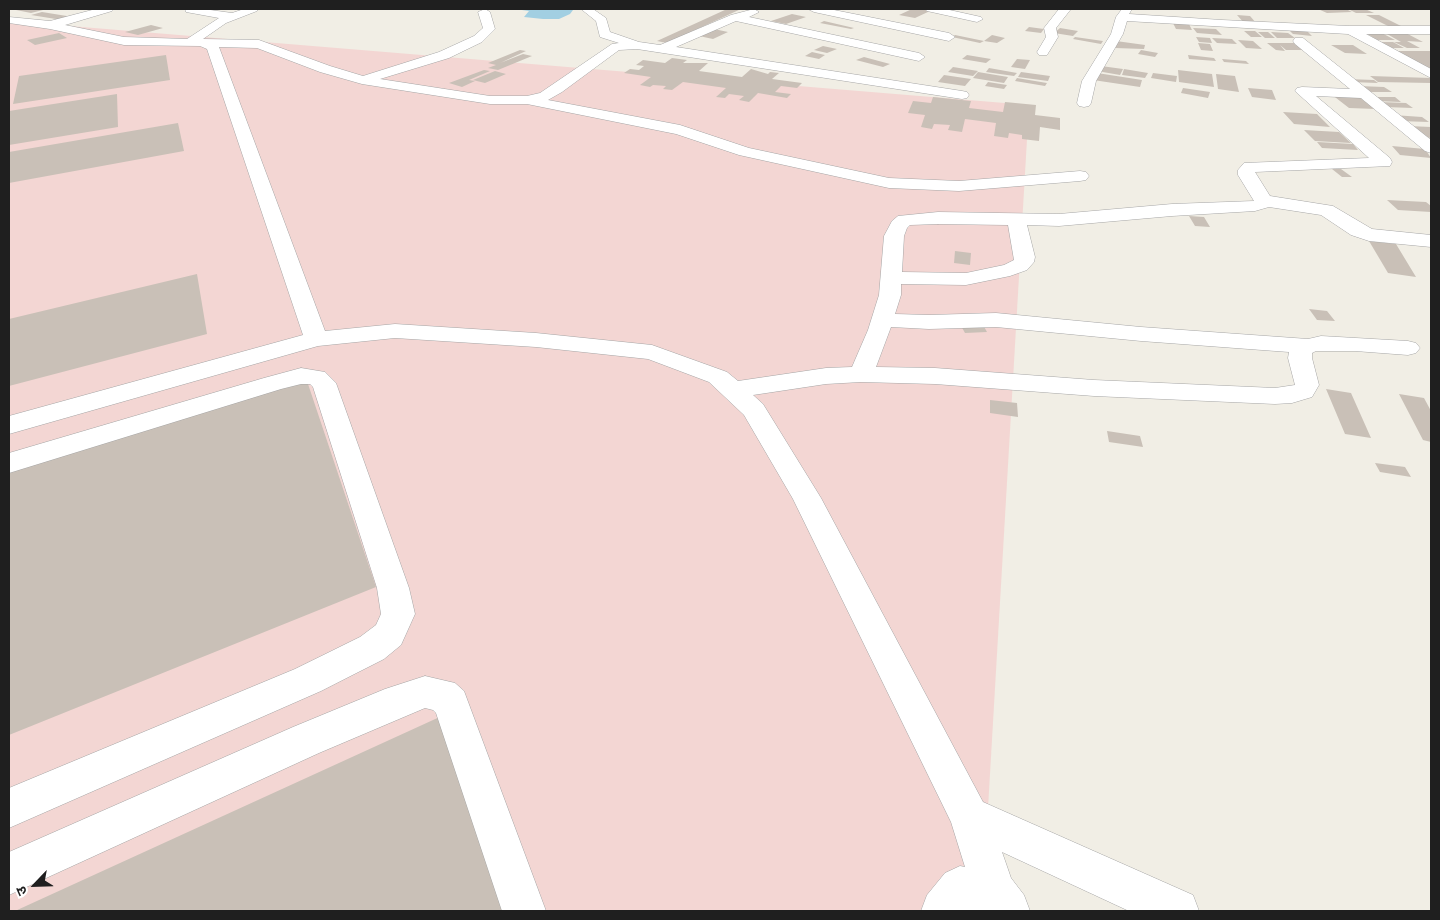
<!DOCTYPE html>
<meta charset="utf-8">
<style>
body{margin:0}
#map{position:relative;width:1440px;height:920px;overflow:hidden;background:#f1eee5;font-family:Raleway,"Noto Sans Devanagari",sans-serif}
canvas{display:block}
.frame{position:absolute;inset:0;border:10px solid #1f1f1f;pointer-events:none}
.north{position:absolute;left:10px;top:860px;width:50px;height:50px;-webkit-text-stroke:4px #fff;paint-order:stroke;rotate:246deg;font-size:14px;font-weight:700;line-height:20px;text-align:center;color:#1f1f1f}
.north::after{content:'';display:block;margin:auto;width:18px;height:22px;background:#1f1f1f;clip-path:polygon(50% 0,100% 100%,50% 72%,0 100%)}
</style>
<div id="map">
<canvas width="1440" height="920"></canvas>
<div class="frame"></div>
<div class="north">उ</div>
</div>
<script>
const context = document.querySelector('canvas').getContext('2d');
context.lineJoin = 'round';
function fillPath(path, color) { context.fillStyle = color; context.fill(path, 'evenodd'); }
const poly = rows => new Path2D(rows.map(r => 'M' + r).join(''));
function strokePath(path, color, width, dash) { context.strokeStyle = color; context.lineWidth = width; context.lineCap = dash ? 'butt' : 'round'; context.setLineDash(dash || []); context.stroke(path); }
const commercial = poly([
 [9,21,1029,105,982,911,9,911]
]);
const water = poly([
 [515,9,581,9,573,10,570,14,559,19,543,19,524,17,529,11]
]);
const building = poly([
 [11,9,47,9,31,13],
 [727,9,741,9,667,43,657,41],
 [912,9,921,9,930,11,915,18,899,15],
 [1318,9,1346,9,1352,12,1327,13],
 [1348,9,1365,9,1374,13,1356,13],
 [42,12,73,17,62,20,31,15],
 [792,14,806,17,786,24,771,21],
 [1237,15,1250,16,1257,24,1244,23],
 [1366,15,1379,15,1401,26,1388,26],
 [824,21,854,28,851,29,820,23],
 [1173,23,1189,24,1192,30,1176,29],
 [151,25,163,28,138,35,125,32],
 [1029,27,1044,29,1041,33,1025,31],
 [1060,28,1078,31,1073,36,1054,33],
 [1193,28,1216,29,1222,35,1197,33],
 [714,29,728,32,713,39,699,36],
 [1288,29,1307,31,1312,36,1293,34],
 [1361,30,1378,31,1395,40,1377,40],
 [1380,30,1402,31,1423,42,1407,41,1420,48,1407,48,1394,42,1401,42],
 [1244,31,1255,31,1262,37,1251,37],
 [1258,32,1268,32,1275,38,1265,38],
 [1271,32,1288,33,1295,38,1277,38],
 [59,33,67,38,35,45,27,40],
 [955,35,984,41,980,43,952,37],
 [992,35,1005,38,997,43,984,41],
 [1075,37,1103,41,1101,44,1073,39],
 [1196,37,1210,38,1212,43,1199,42],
 [1212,38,1232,39,1237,44,1217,43],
 [1238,40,1253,41,1262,49,1246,48],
 [1116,41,1145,45,1144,49,1115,48],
 [1381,42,1393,42,1404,48,1392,48],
 [1198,43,1210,44,1213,51,1201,50],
 [1267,43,1298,43,1308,50,1286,50,1280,45,1285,51,1276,50],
 [1331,45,1353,45,1367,54,1345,53],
 [823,46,837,49,827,53,814,50],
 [520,50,526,51,500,63,523,54,532,56,498,70,488,68,496,65,488,63],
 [1141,50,1158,53,1155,57,1138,54],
 [1396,51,1431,51,1431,71],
 [812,52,825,55,819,59,805,56],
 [166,55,170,80,13,104,19,76],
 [967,55,991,59,986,63,962,59],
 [1188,55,1214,58,1216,61,1189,59],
 [864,57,890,64,883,67,856,60],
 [672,58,687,60,683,63,708,63,699,71,742,77,751,69,768,74,770,72,779,73,772,79,802,83,797,88,781,86,775,92,791,94,787,98,758,93,749,102,739,100,744,96,729,94,725,98,716,97,726,88,683,82,672,90,663,89,666,86,653,85,650,87,640,85,651,77,624,73,630,69,639,70,644,66,636,65,643,60,665,63],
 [1017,59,1030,60,1025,69,1011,67],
 [1222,59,1246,61,1249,64,1224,62],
 [1101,66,1123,69,1120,75,1097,71],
 [953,67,978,71,973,76,948,72],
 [989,68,1017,73,1014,76,986,72],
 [1124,69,1148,73,1145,78,1122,75],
 [484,70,490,71,469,80,475,81,462,87,449,83],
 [1178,70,1212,74,1214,87,1179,82],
 [495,71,506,74,485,83,473,80],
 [978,72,1008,77,1004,83,973,78],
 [1021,72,1050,76,1048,81,1018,77],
 [1097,73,1142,80,1140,87,1093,80],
 [1153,73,1177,76,1176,82,1151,78],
 [1216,74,1235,76,1239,92,1218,89],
 [944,75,971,79,965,86,938,82],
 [1370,76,1431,78,1431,83,1378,82],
 [1017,78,1047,83,1045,86,1015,81],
 [1347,79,1374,80,1378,83,1351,82],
 [988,82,1007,85,1004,89,985,86],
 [1358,86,1384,87,1392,92,1366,92],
 [1183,88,1210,92,1208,98,1181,93],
 [1248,88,1272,90,1276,100,1252,97],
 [117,94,118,127,9,145,9,111],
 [1331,94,1356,95,1376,109,1349,108],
 [933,97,971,101,969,108,1003,112,1005,102,1036,105,1035,115,1060,118,1060,130,1040,127,1039,141,1022,139,1022,135,1009,133,1008,138,994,136,996,123,965,119,962,132,948,130,950,125,934,124,932,129,921,127,925,115,908,113,913,101,931,103],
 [1370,97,1395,97,1401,102,1376,101],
 [1378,102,1406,103,1413,108,1385,107],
 [1283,112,1317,114,1330,127,1294,124],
 [1393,115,1422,117,1429,122,1399,121],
 [178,123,184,151,9,183,9,152],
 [1408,126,1431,127,1431,138,1422,137],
 [1304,130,1339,132,1351,143,1315,141],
 [1317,142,1353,144,1358,150,1322,148],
 [1392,146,1425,149,1431,158,1400,155],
 [1332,169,1341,169,1352,177,1342,177],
 [1387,200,1426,202,1431,206,1431,212,1398,210],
 [1189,216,1204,217,1210,227,1195,226],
 [1369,241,1396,244,1416,277,1388,273],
 [955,251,971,253,970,265,954,263],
 [197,274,207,334,9,386,9,319],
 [1309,309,1327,311,1335,321,1317,320],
 [982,323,987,332,965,333,960,324],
 [307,381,376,587,9,735,9,471],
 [1326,389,1351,393,1371,438,1345,434],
 [1399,394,1424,398,1431,411,1431,442,1423,440],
 [990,400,1017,403,1018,417,990,413],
 [1107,431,1140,436,1143,447,1109,442],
 [1375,463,1405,467,1411,477,1380,472],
 [444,715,509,911,15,911]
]);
const minor = poly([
 [96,9,114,9,112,11,65,25,124,37,187,39,219,18,186,12,185,9,203,9,232,13,244,9,258,9,257,11,226,23,203,39,259,40,330,66,363,76,439,52,474,36,483,28,478,12,485,9,490,12,495,29,482,42,449,58,380,79,490,96,527,96,540,93,612,44,619,43,600,37,596,21,581,9,593,9,606,18,610,32,639,42,660,45,731,15,754,9,759,12,749,17,919,53,925,57,919,61,736,21,676,47,962,91,967,92,969,95,967,98,962,99,637,49,619,50,562,92,548,100,680,125,749,148,889,178,959,181,1080,171,1086,172,1089,176,1086,180,1080,181,959,191,889,188,739,155,676,134,527,104,490,104,362,84,320,72,257,48,219,47,325,331,395,324,536,333,652,345,727,372,738,381,826,368,852,367,868,330,879,295,884,236,892,221,898,216,938,212,1059,214,1172,204,1254,201,1238,175,1238,170,1244,163,1369,158,1295,91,1297,88,1302,87,1350,89,1295,44,1293,41,1295,38,1303,38,1431,140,1431,153,1425,151,1361,98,1316,96,1390,158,1392,162,1390,166,1255,172,1270,196,1333,206,1372,229,1431,235,1431,247,1369,241,1351,235,1321,215,1269,207,1255,211,1172,216,1059,226,1027,225,1035,257,1034,262,1027,270,1010,276,966,285,901,284,901,295,895,314,929,315,996,313,1141,327,1308,339,1321,336,1408,341,1416,343,1420,348,1416,353,1408,355,1355,351,1316,351,1312,353,1312,358,1319,385,1312,397,1292,403,1275,404,1094,396,935,384,861,382,826,384,753,395,763,404,821,498,983,802,1193,895,1199,911,1129,911,1002,852,1011,878,1024,895,1030,911,921,911,927,895,945,873,960,866,965,867,951,822,793,499,744,415,709,382,648,359,536,347,395,338,318,346,9,434,9,416,303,335,207,49,200,46,124,45,50,29,9,23,9,17,50,21,96,9],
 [938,224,1008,225,1014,260,1004,265,966,273,902,272,904,236,907,228,910,225,938,224],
 [891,327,929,329,996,327,1141,341,1289,352,1288,358,1295,385,1275,388,1094,380,935,368,876,367,891,327],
 [808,9,829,9,949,33,955,37,949,41,814,12,808,9],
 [925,9,945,9,981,17,983,19,977,22,927,11,925,9],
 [1059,9,1071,9,1056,28,1058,37,1047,55,1039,55,1037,52,1046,37,1044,28,1059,9],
 [1122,9,1132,9,1129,14,1222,20,1349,26,1431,26,1431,34,1366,34,1431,69,1431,78,1348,34,1127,21,1123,34,1096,81,1091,103,1089,106,1084,107,1079,106,1077,103,1082,81,1111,34,1116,17,1122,9],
 [301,368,325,372,336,383,409,588,415,614,401,645,384,659,321,691,9,828,9,788,295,669,360,637,376,625,381,614,377,588,313,387,310,384,301,384,281,389,9,473,9,453,264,378,301,368],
 [425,676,455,683,464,691,546,911,502,911,436,713,433,710,425,708,319,753,9,895,9,852,293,727,385,689,425,676]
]);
fillPath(commercial, '#f3d6d3');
fillPath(water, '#a2cfe2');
fillPath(building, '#c9c0b7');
strokePath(minor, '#a6a6a6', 1);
fillPath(minor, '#fff');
</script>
